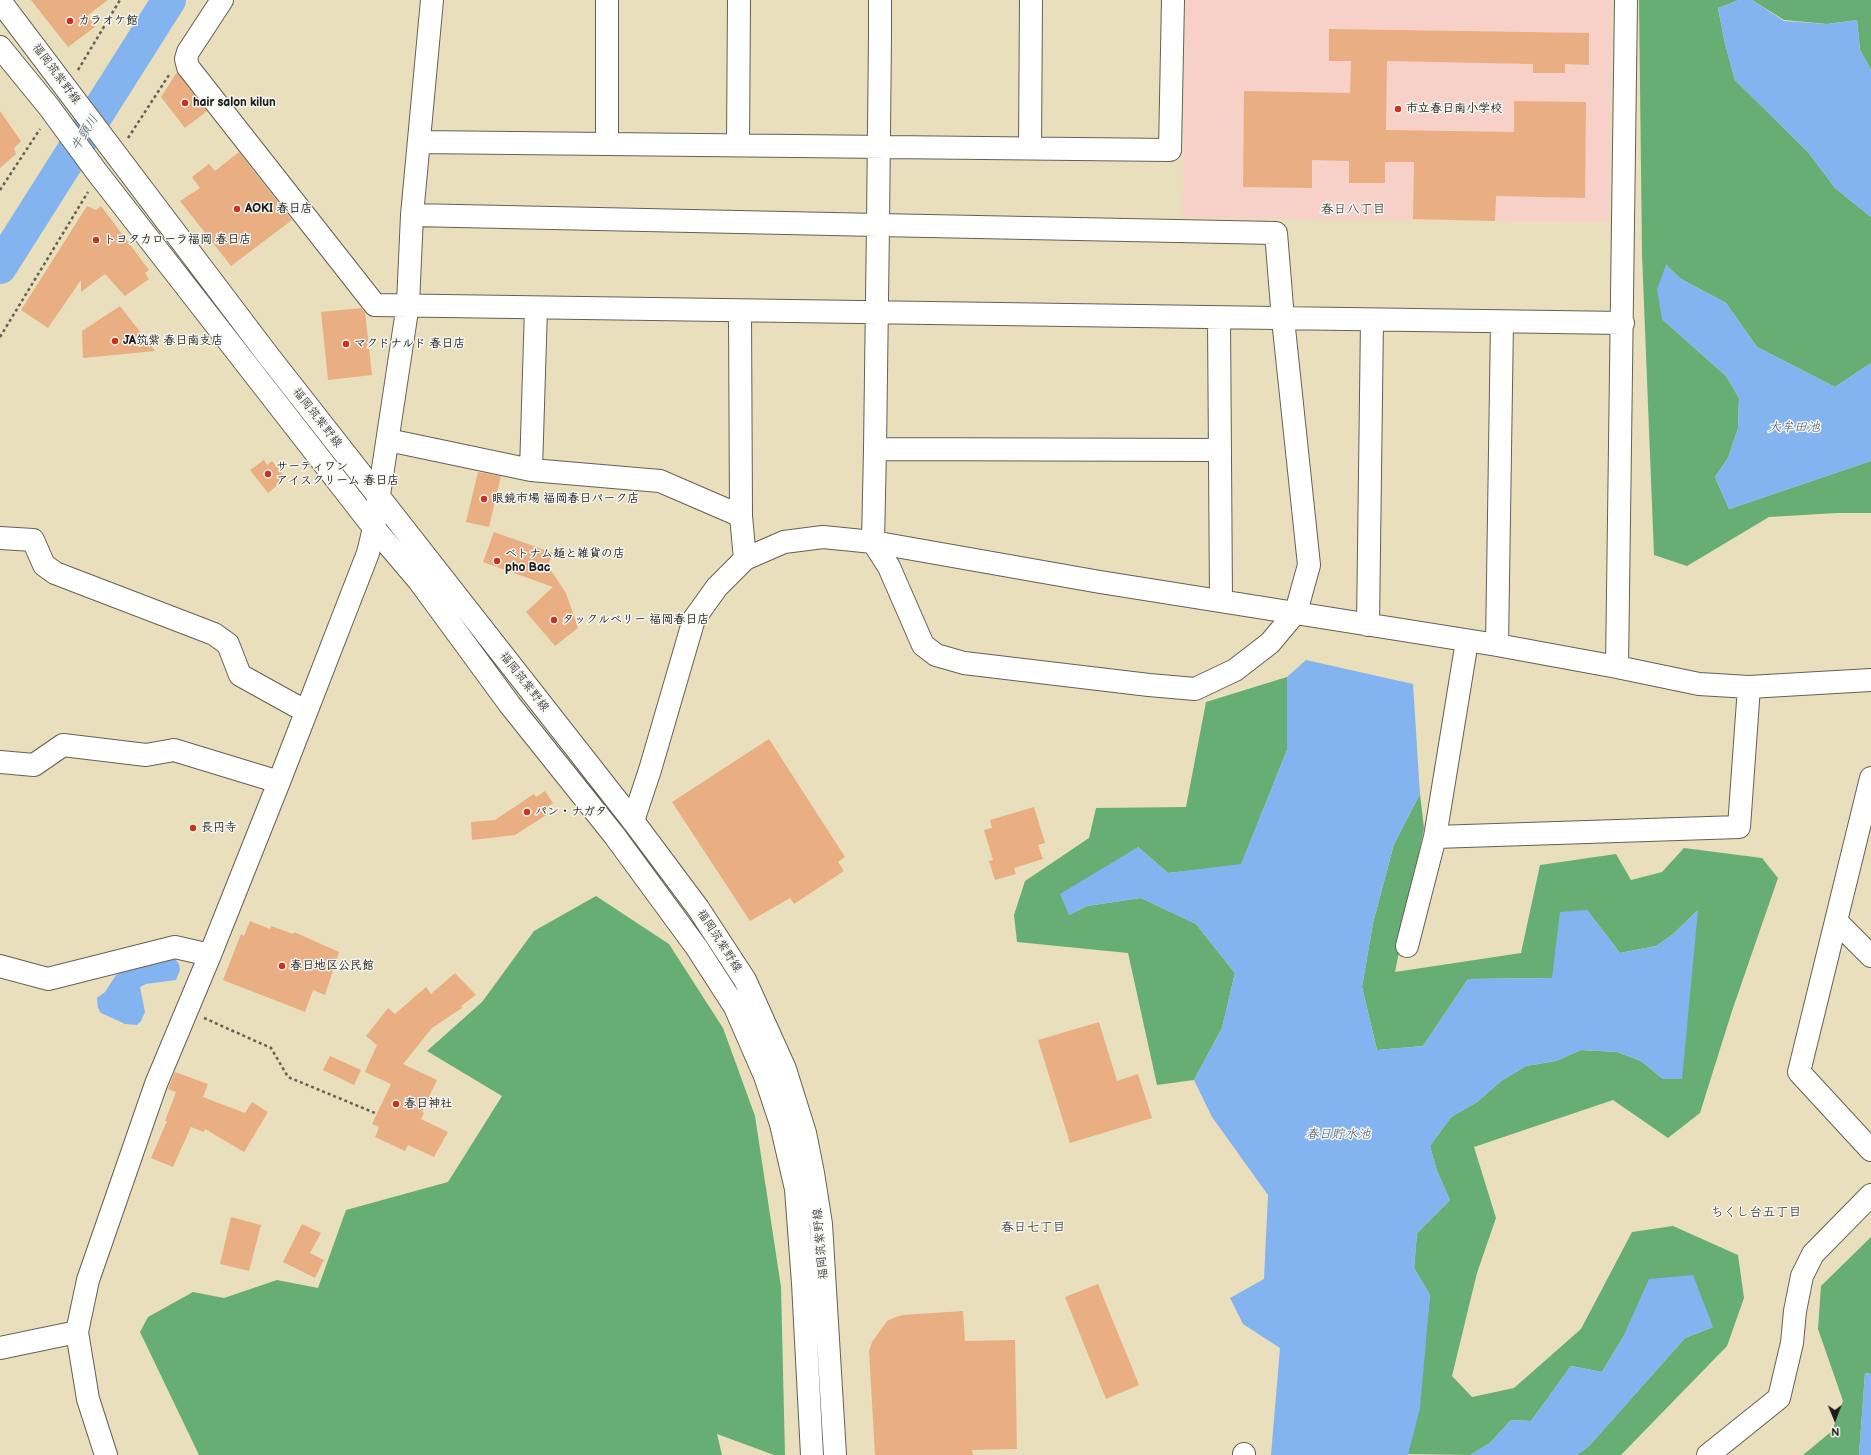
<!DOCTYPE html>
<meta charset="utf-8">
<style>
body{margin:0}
#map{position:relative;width:1871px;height:1455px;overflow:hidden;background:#eadfbc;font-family:"Balsamiq Sans",sans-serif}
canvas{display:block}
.north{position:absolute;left:1815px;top:1399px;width:40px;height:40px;-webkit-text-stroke:3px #f6f6f2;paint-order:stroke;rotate:179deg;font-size:11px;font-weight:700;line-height:16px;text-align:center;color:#1c1c1c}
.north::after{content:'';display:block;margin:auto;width:14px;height:18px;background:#1c1c1c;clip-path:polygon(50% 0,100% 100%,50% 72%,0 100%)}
</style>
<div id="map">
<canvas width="1871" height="1455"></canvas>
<div class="north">N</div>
</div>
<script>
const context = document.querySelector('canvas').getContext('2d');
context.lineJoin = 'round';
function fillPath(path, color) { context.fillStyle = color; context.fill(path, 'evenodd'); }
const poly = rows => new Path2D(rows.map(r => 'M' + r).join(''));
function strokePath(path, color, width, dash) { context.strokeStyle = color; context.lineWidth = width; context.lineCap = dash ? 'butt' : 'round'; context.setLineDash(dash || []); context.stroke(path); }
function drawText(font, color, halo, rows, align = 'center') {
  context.font = font + ' "Balsamiq Sans","Klee One",sans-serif'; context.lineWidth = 3; context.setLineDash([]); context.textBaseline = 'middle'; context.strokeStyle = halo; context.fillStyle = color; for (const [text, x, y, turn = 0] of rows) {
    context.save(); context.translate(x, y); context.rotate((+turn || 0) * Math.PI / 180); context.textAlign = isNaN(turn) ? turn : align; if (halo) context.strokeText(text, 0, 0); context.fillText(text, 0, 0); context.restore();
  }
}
const built = poly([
 [1185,0,1612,0,1609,222,1183,218]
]);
const forest = poly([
 [1639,0,1739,0,1718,8,1725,44,1735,80,1808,152,1835,188,1871,217,1871,363,1835,387,1757,347,1726,303,1681,279,1666,265,1662,319,1726,376,1739,398,1738,428,1728,458,1715,477,1729,509,1871,461,1871,513,1837,513,1769,517,1687,566,1654,555,1642,254],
 [1752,0,1871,0,1871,70,1860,50,1857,20,1827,24,1784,20],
 [1287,677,1287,750,1241,865,1168,873,1138,847,1069,915,1087,906,1141,898,1196,924,1235,973,1222,1028,1194,1080,1157,1085,1128,953,1017,942,1014,915,1025,881,1089,838,1096,808,1186,807,1206,702],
 [1420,794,1424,828,1395,972,1521,953,1540,865,1616,854,1631,880,1662,872,1684,848,1762,858,1778,878,1732,1011,1700,1113,1668,1138,1613,1100,1474,1147,1496,1218,1477,1273,1452,1376,1472,1397,1514,1388,1581,1329,1632,1232,1673,1226,1738,1255,1744,1298,1727,1346,1621,1455,1577,1455,1589,1446,1685,1338,1713,1327,1623,1337,1602,1372,1571,1366,1531,1421,1511,1420,1490,1443,1470,1455,1406,1454,1425,1342,1430,1295,1414,1268,1417,1233,1450,1200,1437,1171,1430,1146,1451,1117,1477,1102,1501,1081,1526,1066,1556,1061,1581,1050,1617,1052,1641,1061,1663,1079,1697,911,1672,935,1656,946,1620,953,1587,910,1552,978,1468,979,1423,1046,1377,1050,1362,987,1373,923,1394,844],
 [596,896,669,944,723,1028,755,1116,781,1287,785,1455,774,1455,717,1434,722,1455,199,1455,140,1332,148,1317,193,1292,224,1298,277,1280,318,1288,346,1210,448,1182,502,1096,427,1051,482,1002,534,931],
 [1871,1237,1871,1374,1865,1373,1859,1455,1803,1455,1832,1431,1843,1401,1818,1329,1821,1286]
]);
const water = poly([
 [1739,0,1752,0,1784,21,1827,24,1857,20,1860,50,1871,70,1871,217,1835,188,1808,152,1735,80,1725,44,1718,8],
 [1666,265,1681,279,1726,303,1757,347,1835,387,1871,363,1871,461,1729,509,1715,477,1728,458,1738,428,1739,398,1726,376,1662,319,1657,289],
 [1306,660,1413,684,1420,794,1394,844,1373,923,1362,987,1377,1050,1423,1046,1468,979,1552,978,1560,912,1587,910,1620,953,1656,946,1672,935,1698,910,1682,1079,1663,1079,1641,1061,1617,1052,1581,1050,1556,1061,1526,1066,1501,1081,1477,1102,1451,1117,1430,1146,1437,1171,1450,1200,1417,1233,1414,1268,1430,1295,1420,1408,1408,1455,1271,1455,1280,1348,1243,1324,1230,1298,1264,1279,1268,1195,1212,1117,1194,1080,1222,1028,1235,973,1196,924,1141,898,1087,906,1069,915,1060,894,1138,847,1168,873,1241,864,1287,750,1287,677],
 [167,958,175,959,179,964,180,970,176,980,146,984,140,987,145,1012,141,1021,137,1025,125,1024,101,1013,98,1008,97,998,105,992,116,975,127,969],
 [1693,1275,1713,1327,1685,1338,1589,1446,1577,1455,1470,1455,1490,1443,1511,1420,1531,1421,1571,1366,1602,1372,1623,1337,1649,1279],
 [1865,1373,1871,1374,1871,1455,1859,1455]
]);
const river = poly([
 [0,267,169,0]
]);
const building = poly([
 [31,0,108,0,88,15,95,27,68,47],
 [1329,29,1589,33,1589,65,1565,64,1565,73,1533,73,1533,64,1387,61,1386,130,1514,132,1514,101,1586,102,1585,198,1496,196,1495,221,1413,219,1414,162,1385,162,1385,183,1349,183,1349,161,1312,160,1312,188,1243,187,1244,91,1350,93,1351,61,1329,61],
 [177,72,207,111,185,128,161,97],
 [0,111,21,141,14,148,16,154,0,168],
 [239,152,292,220,231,266,180,201,200,188,192,177,209,164,215,171],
 [87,206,96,210,101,206,149,270,145,273,149,279,125,296,105,274,81,292,81,280,48,328,21,310],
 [120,306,155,351,83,358,82,331],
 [361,308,365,312,372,375,328,380,321,312],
 [264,460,267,465,272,461,286,478,268,493,250,470],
 [478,472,501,476,489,527,466,522],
 [494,532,553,553,548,566,566,593,578,628,555,646,526,612,553,587,483,562],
 [769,739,845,857,838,862,844,871,794,904,790,898,750,921,672,802],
 [545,791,553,803,544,809,548,814,515,835,472,840,471,822,495,820,534,794,536,797],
 [1034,807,1045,843,1038,845,1043,859,1014,868,1016,874,995,880,989,861,993,860,984,830,992,828,990,820],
 [250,921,270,929,271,926,293,934,294,932,339,952,325,995,313,990,305,1012,223,980,241,934,244,936],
 [455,973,476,995,461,1006,462,1008,432,1028,403,1064,437,1080,422,1112,424,1113,421,1119,448,1132,434,1157,408,1145,405,1151,375,1137,379,1127,372,1124,391,1084,365,1072,377,1045,366,1036,388,1008,395,1014,426,987,431,994],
 [1099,1022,1117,1081,1138,1074,1152,1118,1070,1143,1038,1040],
 [330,1056,361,1070,354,1085,323,1070],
 [175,1072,208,1084,203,1097,245,1113,252,1102,268,1112,244,1152,205,1129,204,1132,191,1127,173,1167,151,1158,167,1121,165,1121,176,1092,168,1089],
 [231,1217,261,1225,249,1271,220,1264],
 [302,1224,321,1233,310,1253,324,1260,315,1278,283,1262],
 [1098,1284,1139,1385,1106,1399,1065,1297],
 [963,1311,965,1341,1015,1340,1017,1449,972,1450,973,1455,875,1455,869,1351,872,1342,887,1321,896,1317,903,1315]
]);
const path = poly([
 [78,70,120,0],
 [128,138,169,75],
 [0,190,40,129],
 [0,337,88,192],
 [204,1018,271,1048,288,1077,375,1113]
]);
const minor = poly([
 [222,0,188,52,186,59,188,67,375,305,1623,323],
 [419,142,1170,150,1173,0],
 [607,144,607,0],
 [738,145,739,0],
 [1030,148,1031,0],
 [412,215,878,225,1276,233,1283,319,1309,565,1296,612,1270,643,1235,670,1195,689,1149,685,964,663,936,655,923,645,889,567,873,542,875,449,878,225,880,36,880,0],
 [536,308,531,470,660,481,741,516],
 [740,311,741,516,745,559],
 [1219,318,1221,600],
 [388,440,531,470],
 [875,449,1219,450],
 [0,538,33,540,44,565,55,573,214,634,228,644,240,675,305,711],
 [1368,625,1372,320],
 [1497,645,1502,322],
 [1617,667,1626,0],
 [0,762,34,765,63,745,146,755,174,750,279,782],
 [1871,778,1799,1072,1871,1150],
 [633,821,650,770,694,619,717,587,745,559,784,542,823,537,873,542,1100,582,1497,645,1617,667,1699,684,1749,687,1871,680],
 [1435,837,1739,827,1749,687],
 [1836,921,1871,956],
 [1407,946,1435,837,1467,641],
 [0,966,48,979,175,947,210,955],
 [0,1348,77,1332],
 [106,1455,88,1399,77,1332,88,1280,156,1084,210,955,279,782,368,553,374,528,408,304,412,215,432,0],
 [1244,1455,1244,1454],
 [1708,1455,1779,1398,1792,1343,1795,1311,1802,1276,1813,1254,1871,1195]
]);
const major = poly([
 [0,1,267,354,633,821,698,908,745,980,785,1069,805,1133,813,1173,821,1224,835,1455],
 [0,47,49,107,96,171,374,528,419,581,510,705,614,835,697,948,735,1007,765,1076,781,1124,796,1189,803,1283,812,1455]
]);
const markers = [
 [70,21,4,"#c8321e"],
 [185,103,4,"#c8321e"],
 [1398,109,4,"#c8321e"],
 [237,209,4,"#c8321e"],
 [96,240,4,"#c8321e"],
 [115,341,4,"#c8321e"],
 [346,344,4,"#c8321e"],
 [268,474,4,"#c8321e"],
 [484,499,4,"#c8321e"],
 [497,561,4,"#c8321e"],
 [554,620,4,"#c8321e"],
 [527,812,4,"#c8321e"],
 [193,828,4,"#c8321e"],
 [282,966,4,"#c8321e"],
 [396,1104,4,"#c8321e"]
];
const poiNames = [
 ["カラオケ館",78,21],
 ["hair salon kilun",193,103],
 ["市立春日南小学校",1406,109],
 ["AOKI 春日店",245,209],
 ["トヨタカローラ福岡 春日店",104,240],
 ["JA筑紫 春日南支店",123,341],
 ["マクドナルド 春日店",354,344],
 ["サーティワン",276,467],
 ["アイスクリーム 春日店",276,481],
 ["眼鏡市場 福岡春日パーク店",492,499],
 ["ベトナム麺と雑貨の店",505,554],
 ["pho Bac",505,568],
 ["タックルベリー 福岡春日店",562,620],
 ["パン・ナガタ",535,812],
 ["長円寺",201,828],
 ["春日地区公民館",290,966],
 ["春日神社",404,1104]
];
const streetNames = [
 ["福岡筑紫野線",56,74,53],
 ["福岡筑紫野線",317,418,52],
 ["福岡筑紫野線",524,682,52],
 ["福岡筑紫野線",719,941,57],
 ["福岡筑紫野線",821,1244,-95]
];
const waterNames = [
 ["牛頸川",85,133,-58],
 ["大牟田池",1794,428],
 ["春日貯水池",1338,1135]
];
const neighbourhoodNames = [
 ["春日八丁目",1353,210],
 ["ちくし台五丁目",1756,1213],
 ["春日七丁目",1033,1228]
];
fillPath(built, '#f7d1c8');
fillPath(forest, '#67ae74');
fillPath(water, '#83b4ef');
strokePath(river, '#83b4ef', 34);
fillPath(building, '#e9ae81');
strokePath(minor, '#646054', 24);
strokePath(major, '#646054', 24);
strokePath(path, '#646054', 2.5, [3, 3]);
strokePath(minor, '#fff', 22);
strokePath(major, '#fff', 22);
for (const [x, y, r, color] of markers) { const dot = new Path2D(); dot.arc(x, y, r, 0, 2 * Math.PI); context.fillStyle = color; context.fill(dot); strokePath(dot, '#f6f6f2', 1.5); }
drawText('bold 12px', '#1c1c1c', '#f6f6f2', poiNames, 'left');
drawText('12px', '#1c1c1c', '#f6f6f2', streetNames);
drawText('italic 13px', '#455970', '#f6f6f2', waterNames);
drawText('13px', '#1c1c1c', '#f6f6f2', neighbourhoodNames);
</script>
